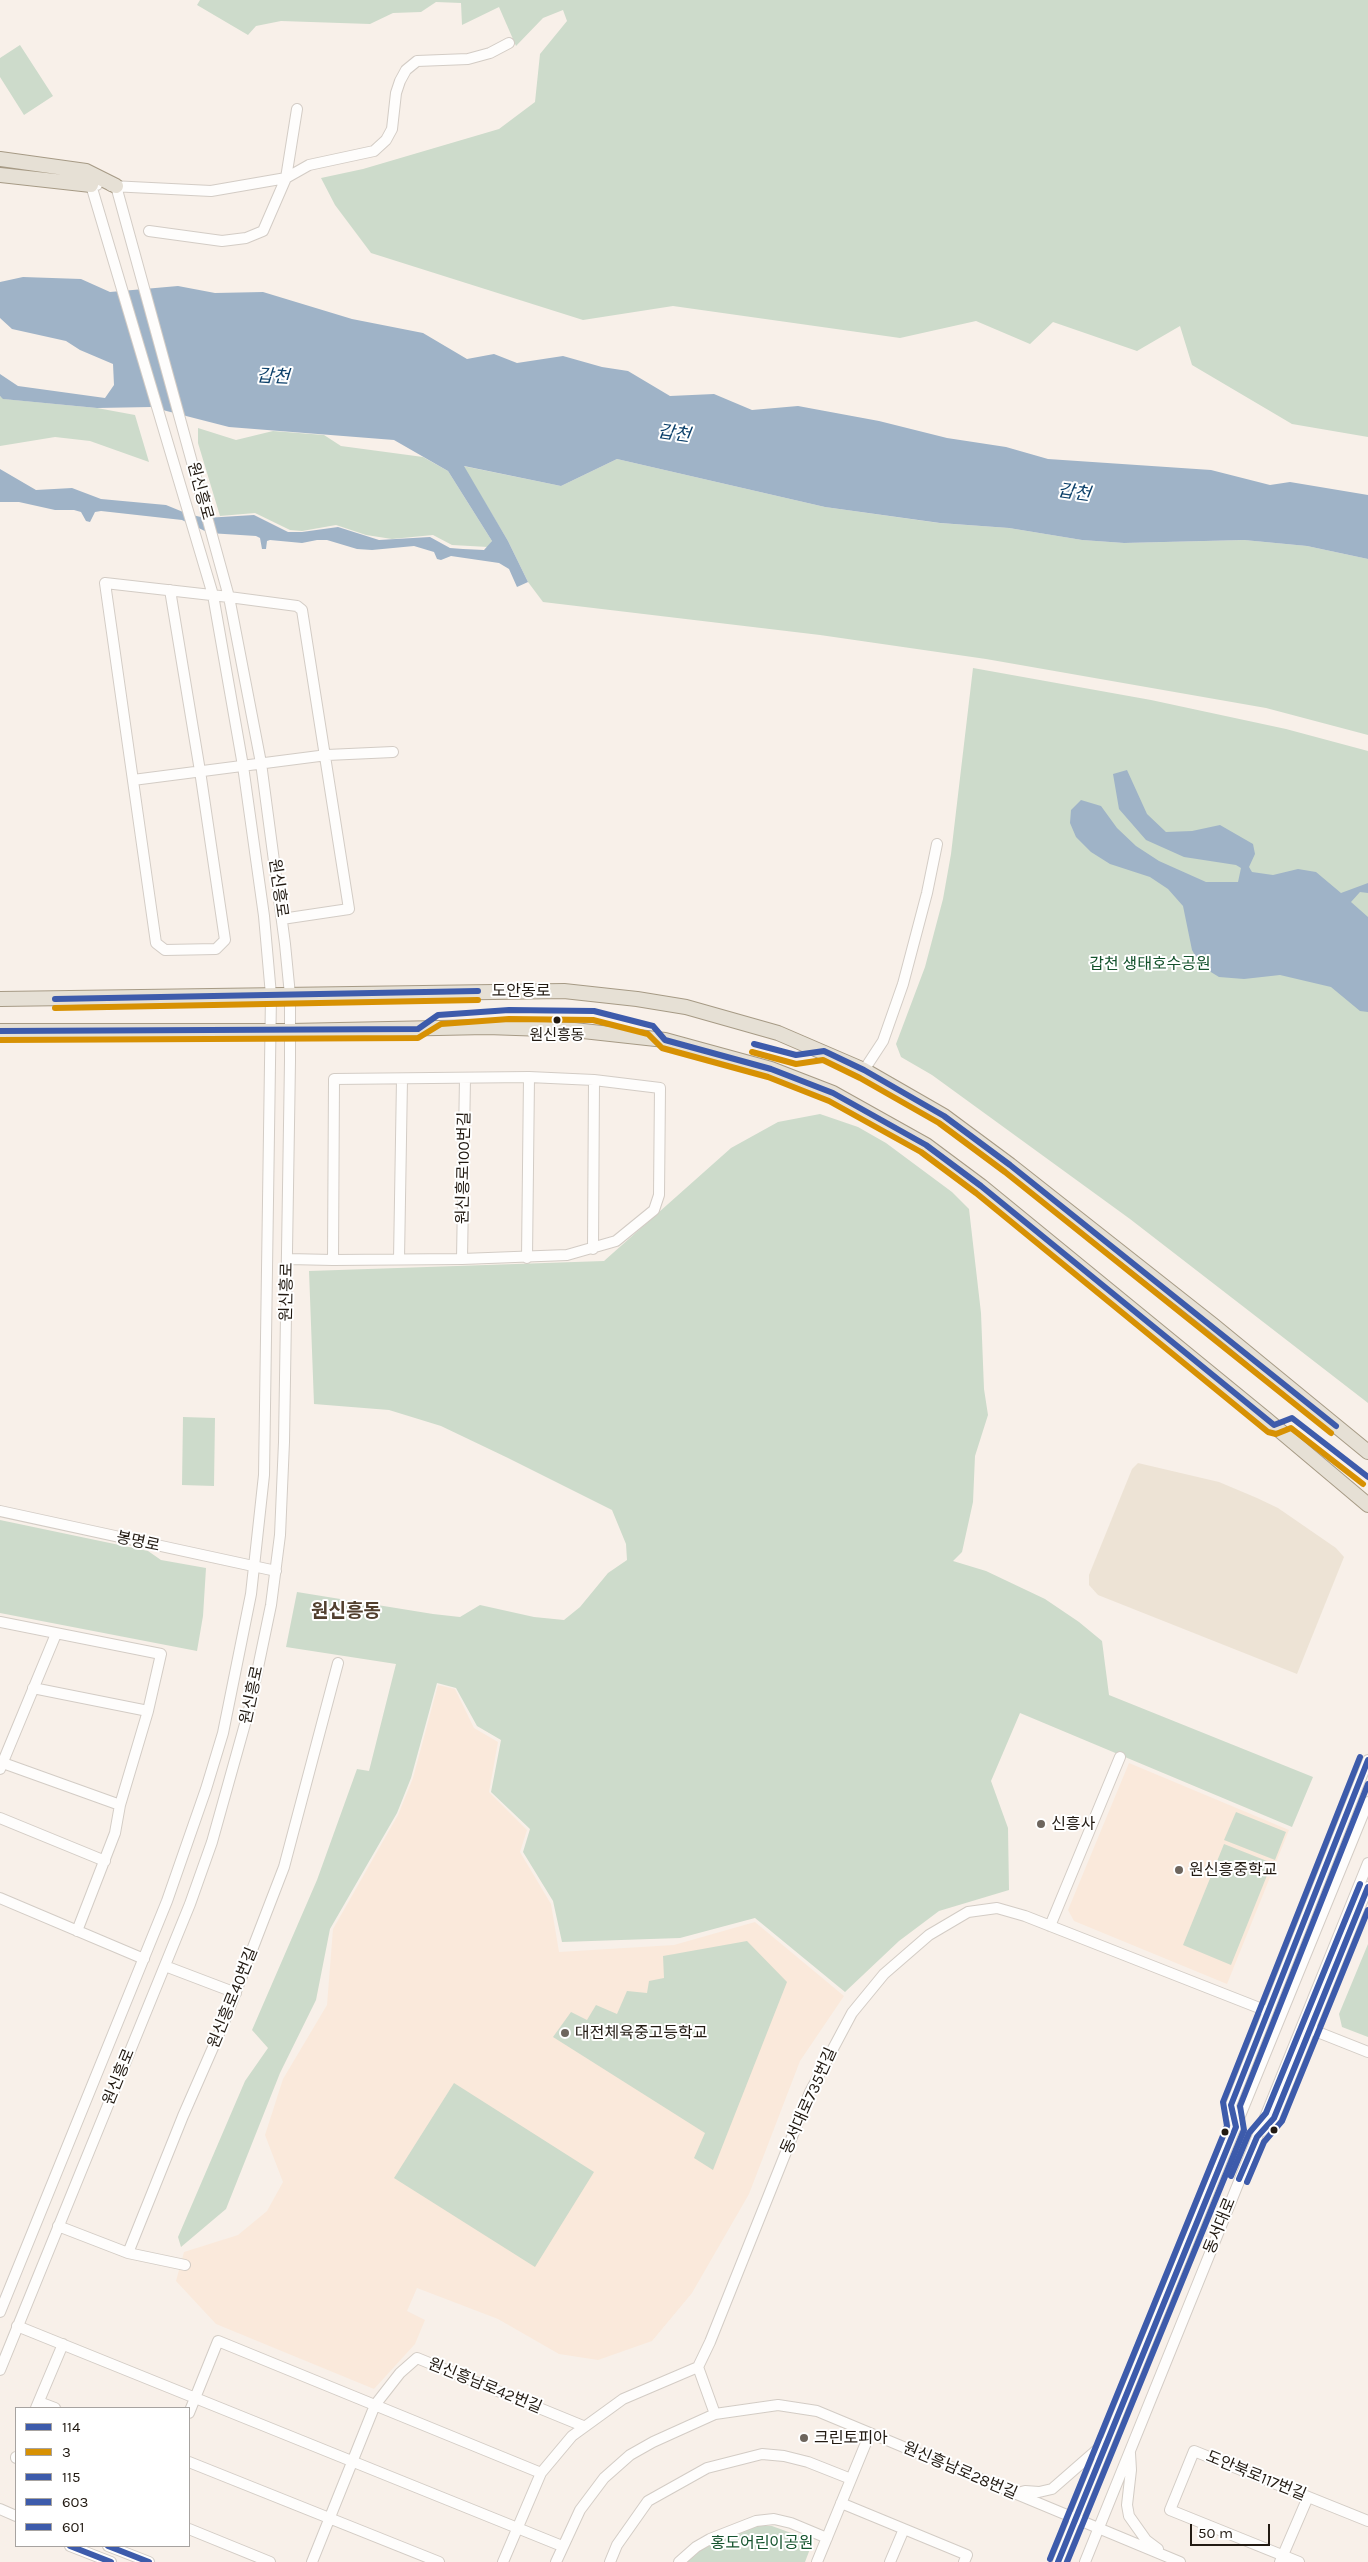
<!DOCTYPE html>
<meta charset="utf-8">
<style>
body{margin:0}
#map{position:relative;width:1368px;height:2562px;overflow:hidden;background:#f8f0e9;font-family:Karla,sans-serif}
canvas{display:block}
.legend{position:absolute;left:15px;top:2407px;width:175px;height:140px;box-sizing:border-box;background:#fff;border:1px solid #a7a3a0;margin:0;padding:6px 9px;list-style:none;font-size:15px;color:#221a12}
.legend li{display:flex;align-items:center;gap:10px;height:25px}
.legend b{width:25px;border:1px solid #a7a3a0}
.scale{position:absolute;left:1190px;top:2524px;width:80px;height:22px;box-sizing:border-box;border:2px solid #221a12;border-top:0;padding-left:6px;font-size:15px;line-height:18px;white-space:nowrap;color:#221a12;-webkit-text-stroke:4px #fff;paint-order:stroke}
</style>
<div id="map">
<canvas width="1368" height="2562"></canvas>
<ul class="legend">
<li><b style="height:6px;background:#3d5bab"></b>114</li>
<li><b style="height:6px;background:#d79103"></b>3</li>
<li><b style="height:6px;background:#3d5bab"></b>115</li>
<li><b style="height:6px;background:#3d5bab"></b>603</li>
<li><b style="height:6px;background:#3d5bab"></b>601</li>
</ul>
<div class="scale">50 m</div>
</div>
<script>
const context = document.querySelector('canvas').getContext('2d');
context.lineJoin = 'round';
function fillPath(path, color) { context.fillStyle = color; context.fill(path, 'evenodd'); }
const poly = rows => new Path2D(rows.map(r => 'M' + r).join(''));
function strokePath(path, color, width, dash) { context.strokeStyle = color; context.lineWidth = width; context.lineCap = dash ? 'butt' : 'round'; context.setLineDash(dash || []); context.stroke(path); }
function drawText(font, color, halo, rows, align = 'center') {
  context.font = font + ' Karla,"Noto Sans KR",sans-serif'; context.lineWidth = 4; context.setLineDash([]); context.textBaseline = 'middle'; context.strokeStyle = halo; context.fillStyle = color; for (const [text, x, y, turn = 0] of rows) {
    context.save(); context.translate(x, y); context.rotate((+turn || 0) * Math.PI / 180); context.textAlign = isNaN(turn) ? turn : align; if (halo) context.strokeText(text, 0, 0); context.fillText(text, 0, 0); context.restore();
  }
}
const built = poly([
 [438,1685,455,1689,474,1728,498,1742,489,1792,527,1830,520,1852,551,1904,559,1952,674,1945,755,1922,844,1996,800,2061,749,2194,692,2293,652,2341,598,2360,559,2354,498,2319,417,2288,407,2311,425,2320,415,2344,374,2389,216,2324,176,2281,184,2252,238,2235,267,2211,283,2182,265,2135,283,2079,327,2005,333,1929,398,1815,413,1778],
 [1129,1763,1289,1830,1227,1984,1074,1921,1068,1910]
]);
const industrial = poly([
 [1138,1463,1219,1482,1257,1498,1278,1508,1336,1548,1344,1557,1297,1674,1098,1595,1089,1585,1089,1575,1132,1469]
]);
const green = poly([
 [200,0,1368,0,1368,437,1292,424,1192,365,1180,326,1137,351,1053,322,1030,344,976,321,900,338,673,306,583,320,371,253,335,205,321,178,363,169,499,129,535,102,540,54,567,21,563,10,543,18,516,46,499,7,462,25,461,3,436,2,421,12,393,13,370,24,281,21,256,26,248,35,197,5],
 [20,45,53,96,24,115,0,77,0,58],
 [0,396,4,399,97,408,135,415,149,462,90,441,55,437,0,446],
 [198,428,236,440,273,431,324,435,341,446,423,457,448,471,492,541,488,547,452,545,433,535,392,539,366,535,336,525,302,531,290,530,255,513,220,516,198,443],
 [617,459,825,507,939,523,1009,528,1082,540,1124,543,1244,540,1307,546,1368,559,1368,735,1266,708,986,659,820,635,543,602,528,582,508,541,463,466,561,486],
 [973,668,1151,700,1286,729,1368,751,1368,1403,1130,1219,932,1075,901,1057,896,1044,925,967,943,899,951,854],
 [820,1114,858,1127,886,1143,952,1192,969,1209,981,1313,984,1389,988,1415,975,1456,973,1502,962,1552,953,1561,986,1571,1045,1599,1079,1622,1102,1641,1109,1695,1313,1777,1292,1827,1020,1713,991,1781,1008,1828,1009,1890,939,1911,899,1941,845,1992,755,1918,680,1938,562,1942,553,1901,523,1852,530,1829,491,1792,501,1740,477,1726,456,1688,437,1683,411,1778,397,1813,330,1929,316,2000,280,2073,226,2209,181,2247,178,2237,245,2081,268,2048,252,2030,317,1880,357,1769,369,1771,396,1664,286,1647,297,1592,433,1614,460,1617,480,1605,534,1617,564,1620,580,1607,608,1573,627,1560,626,1544,612,1510,508,1458,441,1426,389,1410,314,1404,309,1271,604,1261,731,1148,778,1122],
 [183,1417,215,1418,214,1486,182,1485],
 [0,1520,148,1551,161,1560,206,1568,203,1616,197,1651,0,1613],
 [1236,1812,1286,1832,1275,1860,1224,1840],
 [1224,1844,1272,1863,1231,1965,1183,1945],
 [747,1941,787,1982,713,2170,694,2158,705,2133,553,2037,571,2012,587,2020,596,2005,617,2014,627,1991,647,1993,649,1981,664,1978,663,1956],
 [1368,1944,1368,2037,1342,2027,1339,2014],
 [454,2083,594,2172,535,2267,394,2178],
 [757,2526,772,2526,813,2541,805,2562,686,2562,706,2545]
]);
const water = poly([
 [23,277,81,279,110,292,178,286,215,293,263,292,352,319,423,333,467,359,494,354,517,363,563,356,602,367,628,371,670,396,714,394,752,410,798,406,879,421,947,438,1006,447,1048,459,1211,470,1270,485,1290,482,1368,495,1368,559,1307,546,1244,540,1124,543,1082,540,1009,528,940,523,825,507,617,459,561,486,464,466,508,541,528,582,517,587,509,569,499,563,451,556,441,560,437,559,434,552,414,546,372,550,357,549,327,540,317,540,302,543,270,540,267,541,266,549,262,549,260,538,256,536,209,533,182,520,101,511,95,512,90,522,86,521,81,512,74,510,55,510,19,502,0,502,0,469,36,490,72,488,101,499,166,505,188,514,205,518,254,515,288,532,302,532,338,527,379,540,430,537,450,548,463,549,484,550,492,541,448,471,394,440,229,427,151,407,97,408,3,399,0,396,0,374,18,386,105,398,114,385,113,364,80,350,66,341,12,329,0,318,0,282],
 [1127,770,1147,814,1166,832,1192,831,1220,825,1253,844,1255,854,1249,867,1252,872,1273,875,1298,869,1316,872,1341,893,1368,883,1368,893,1360,892,1351,902,1368,917,1368,1012,1360,1011,1331,987,1280,975,1244,979,1219,977,1201,966,1192,950,1183,906,1168,889,1150,877,1110,864,1091,852,1076,837,1070,823,1071,810,1081,800,1101,806,1117,828,1136,846,1159,861,1206,882,1238,882,1241,868,1236,865,1184,857,1146,840,1119,809,1113,774]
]);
const minor = poly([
 [111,186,211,191,286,178,297,109],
 [149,231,222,241,246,238,263,231,286,178,309,165,374,151,386,140,392,129,396,93,400,81,406,70,417,61,468,59,490,53,509,43],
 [170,590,200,771,225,940,216,949,165,950,156,943,105,583,229,597,297,606,302,610,349,909,282,919],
 [133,780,327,755,393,752],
 [864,1070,883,1041,903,984,927,893,937,844],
 [593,1249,594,1080],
 [527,1258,529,1077],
 [288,1259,333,1260,462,1259,567,1255,616,1241,654,1210,659,1195,660,1088,594,1080,529,1077,334,1079,333,1260],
 [399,1259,402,1079],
 [462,1259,465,1078],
 [0,1511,276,1571],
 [0,1622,161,1654,148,1711,120,1805,115,1833,77,1931],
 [33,1688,148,1711],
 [3,1763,120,1805],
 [0,1769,56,1634],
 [0,1818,105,1861],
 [0,1898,144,1959],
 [1050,1926,1120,1757],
 [165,1966,236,1993],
 [1310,2029,1368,2052],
 [1236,2127,1231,2105,1368,1760],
 [1262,2131,1274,2118,1368,1887],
 [58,2226,128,2253,185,2265],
 [128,2253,183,2116,225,2020,284,1867,338,1663],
 [0,2312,167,1901,206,1789,223,1733,251,1594,264,1475,271,995,264,916,243,766,213,595,91,185,97,185],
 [17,2326,562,2546],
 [0,2370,190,1904,212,1842,250,1706,271,1605,280,1535,284,1442,290,1061,290,995,285,944,261,763,229,597,116,186],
 [39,2402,55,2408],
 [36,2408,63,2344],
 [189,2413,218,2341,541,2473],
 [715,2414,698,2367,710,2342,810,2092,852,2013,884,1974,929,1935,968,1912,997,1908,1025,1916,1267,2011],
 [1130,2453,1131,2470,1127,2505,1129,2516,1146,2540,1158,2549],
 [16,2457,16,2458],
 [189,2462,439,2562],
 [1014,2494,1025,2491,1039,2492,1052,2489,1107,2441],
 [841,2503,967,2555,964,2562],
 [0,2509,16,2516],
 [189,2529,270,2562],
 [70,2546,111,2562],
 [108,2546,149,2562],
 [312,2562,375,2405,400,2373,417,2358,583,2426],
 [503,2562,541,2473,572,2436,623,2399,698,2367],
 [556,2562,580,2510,604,2478,630,2455,653,2442,715,2414,778,2405,817,2411,1180,2562],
 [610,2562,617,2545,648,2501,707,2468,762,2454,784,2456,808,2462,851,2479],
 [679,2562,696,2547,710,2539,756,2521,774,2519,791,2523,827,2538],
 [817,2562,870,2433],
 [890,2562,904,2529],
 [1058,2562,1368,1802],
 [1085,2562,1368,1863],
 [1280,2562,1308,2497],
 [1299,2562,1170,2510,1194,2451,1368,2521]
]);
const major = poly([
 [0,159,86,171,116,186],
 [0,175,91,185],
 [0,999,564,991,637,999,686,1007,778,1033,864,1070,944,1116,1010,1165,1213,1325,1368,1452],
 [0,1031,290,1031,487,1027,574,1030,665,1040,771,1069,833,1093,926,1145,981,1186,1266,1419,1368,1505]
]);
const bus1 = poly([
 [55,999,478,991],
 [0,1031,418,1029,438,1015,509,1010,594,1011,653,1026,665,1040,771,1069,833,1093,926,1145,981,1186,1274,1425,1292,1418,1368,1477],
 [754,1044,796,1055,824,1051,864,1070,944,1116,1010,1165,1336,1426]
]);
const bus2 = poly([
 [55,1008,478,1000],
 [0,1040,418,1038,441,1024,509,1019,593,1020,648,1034,662,1048,768,1077,829,1101,921,1152,976,1193,1268,1432,1276,1434,1291,1428,1363,1484],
 [752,1052,796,1064,823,1060,860,1078,939,1123,1005,1172,1331,1433]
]);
const bus3 = poly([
 [1239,2179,1257,2137,1274,2118,1368,1887],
 [70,2546,111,2562],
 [108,2546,149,2562],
 [1058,2562,1236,2127,1231,2105,1368,1760]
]);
const bus4 = poly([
 [1247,2182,1264,2142,1282,2121,1368,1910],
 [1067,2562,1244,2130,1240,2106,1368,1784]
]);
const bus5 = poly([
 [1231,2176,1249,2133,1266,2113,1360,1884],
 [1050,2559,1227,2126,1223,2102,1360,1757]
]);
const markers = [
 [557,1020,4.5,"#221a12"],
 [1041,1824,5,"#6d655d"],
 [1179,1870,5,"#6d655d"],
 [565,2033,5,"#6d655d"],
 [1274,2130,4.5,"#221a12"],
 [1225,2132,4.5,"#221a12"],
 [804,2438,5,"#6d655d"]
];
const busNames = [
 ["원신흥동",557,1036]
];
const streetNames = [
 ["원신흥로",200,491,75],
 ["원신흥로",278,888,82],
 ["도안동로",521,991],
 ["원신흥로100번길",464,1168,-89],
 ["원신흥로",287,1292,-89],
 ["봉명로",138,1542,12],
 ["원신흥로",252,1695,-78],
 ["원신흥로40번길",233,1998,-68],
 ["원신흥로",119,2077,-68],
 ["동서대로735번길",809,2101,-66],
 ["동서대로",1220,2226,-68],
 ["원신흥남로42번길",485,2386,22],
 ["원신흥남로28번길",960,2471,23],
 ["도안북로117번길",1256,2476,22]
];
const parkNames = [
 ["갑천 생태호수공원",1150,964],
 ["홍도어린이공원",762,2543]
];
const poiNames = [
 ["신흥사",1051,1824],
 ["원신흥중학교",1189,1870],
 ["대전체육중고등학교",575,2033],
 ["크린토피아",814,2438]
];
const waterNames = [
 ["갑천",273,377,3],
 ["갑천",674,434,8],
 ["갑천",1074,493,8]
];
const quarterNames = [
 ["원신흥동",346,1612]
];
fillPath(built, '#fae9db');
fillPath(industrial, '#ede3d5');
fillPath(green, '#cddbcb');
fillPath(water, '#9fb3c7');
strokePath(minor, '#d3ccc5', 12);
strokePath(major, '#a69a85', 16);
strokePath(minor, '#fefdfc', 10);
strokePath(major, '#e6e0d5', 14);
strokePath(bus1, '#3d5bab', 6);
strokePath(bus2, '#d79103', 6);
strokePath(bus3, '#3d5bab', 6);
strokePath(bus4, '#3d5bab', 6);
strokePath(bus5, '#3d5bab', 6);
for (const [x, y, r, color] of markers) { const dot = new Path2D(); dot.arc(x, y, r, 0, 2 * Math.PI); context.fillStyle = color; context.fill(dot); strokePath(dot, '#fff', 2); }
drawText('15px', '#221a12', '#fff', busNames);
drawText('16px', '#221a12', '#fff', streetNames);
drawText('16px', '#14532d', '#fff', parkNames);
drawText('16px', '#221a12', '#fff', poiNames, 'left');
drawText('italic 18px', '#0c406a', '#fff', waterNames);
drawText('bold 19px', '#513f2e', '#fff', quarterNames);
</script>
